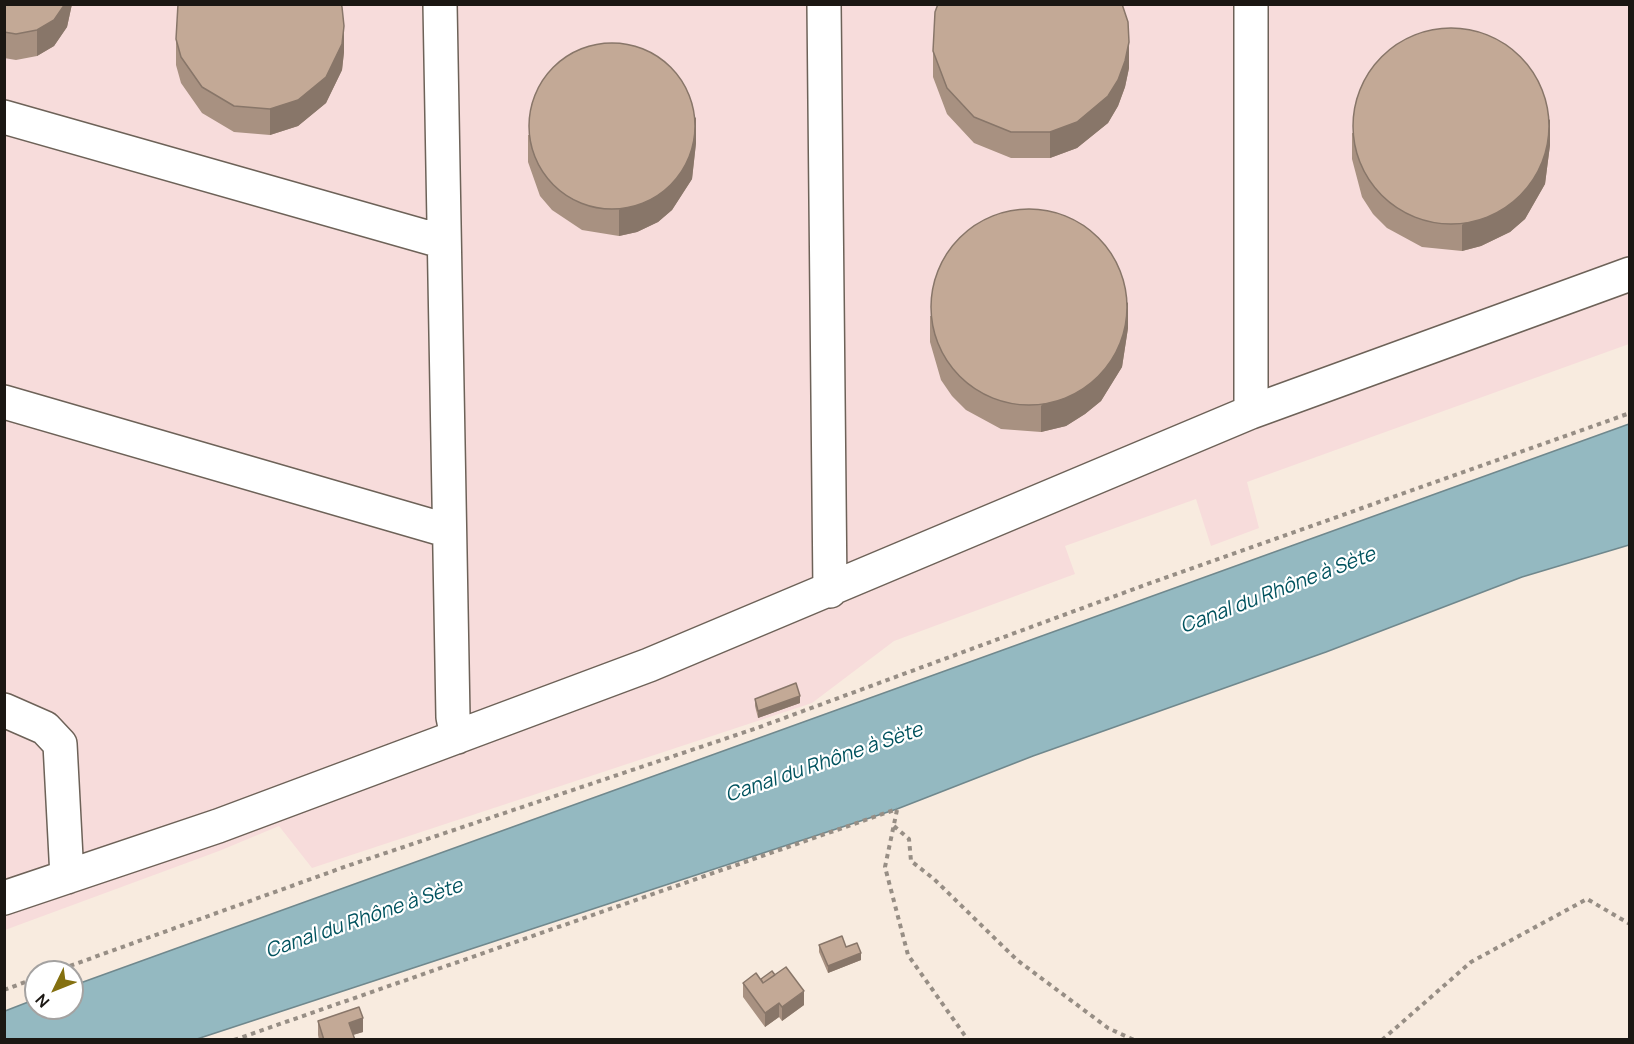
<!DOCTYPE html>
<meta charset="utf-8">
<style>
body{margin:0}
#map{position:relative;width:1634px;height:1044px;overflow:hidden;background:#f8ebdf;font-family:Manrope,sans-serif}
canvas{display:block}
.frame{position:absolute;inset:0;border:6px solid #1b1713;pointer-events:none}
.north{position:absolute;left:24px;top:960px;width:60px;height:60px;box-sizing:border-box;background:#fff;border:2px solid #a4a2a1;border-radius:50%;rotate:227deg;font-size:16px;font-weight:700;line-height:24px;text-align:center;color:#1b1713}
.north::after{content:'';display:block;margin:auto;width:21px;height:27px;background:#847010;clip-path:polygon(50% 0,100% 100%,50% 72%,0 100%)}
</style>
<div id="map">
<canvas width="1634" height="1044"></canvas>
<div class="frame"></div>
<div class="north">N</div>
</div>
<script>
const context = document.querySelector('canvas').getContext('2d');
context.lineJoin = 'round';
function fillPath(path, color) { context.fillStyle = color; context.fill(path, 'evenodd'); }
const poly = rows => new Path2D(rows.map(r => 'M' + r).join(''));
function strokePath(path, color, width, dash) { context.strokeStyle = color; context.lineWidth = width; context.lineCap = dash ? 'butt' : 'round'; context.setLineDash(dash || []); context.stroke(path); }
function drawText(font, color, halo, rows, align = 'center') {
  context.font = font + ' Manrope,sans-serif'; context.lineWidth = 4.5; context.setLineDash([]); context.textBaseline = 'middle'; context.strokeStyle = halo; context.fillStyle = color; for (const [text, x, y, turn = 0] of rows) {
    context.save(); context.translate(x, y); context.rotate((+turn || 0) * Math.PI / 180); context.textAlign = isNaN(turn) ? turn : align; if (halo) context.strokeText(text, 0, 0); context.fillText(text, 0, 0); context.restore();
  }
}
const industrial = poly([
 [5,5,1629,5,1629,344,1247,482,1259,528,1211,546,1196,499,1065,546,1075,574,894,641,812,703,312,868,279,826,219,851,5,930]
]);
const water = poly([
 [1629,424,1629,545,1522,577,1326,652,1033,756,897,809,197,1039,5,1039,5,1011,36,999,36,1008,72,1008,72,986,1629,424]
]);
const path = poly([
 [897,810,885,867,908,955,968,1040],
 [894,826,909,839,911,861,934,879,1017,960,1108,1028,1134,1040],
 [53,972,347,866,757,728,1145,585,1630,413],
 [4,990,36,978],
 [234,1040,897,809],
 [1382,1040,1471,962,1587,899,1630,924]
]);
const minor = poly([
 [440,4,453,717,457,737],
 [824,4,830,591],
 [1251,4,1251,412],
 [4,117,444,242],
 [4,402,449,531],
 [4,710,45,728,60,744,67,877],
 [4,898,218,826,649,665,1251,412,1630,274]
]);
const wall = poly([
 [4,4,72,4,67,27,54,46,37,56,16,60,4,58],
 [176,39,344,52,342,70,326,103,298,126,270,135,234,132,202,113,181,83,176,65],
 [933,51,1129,68,1125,87,1118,106,1108,123,1077,148,1050,158,1011,158,974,143,947,114,933,77],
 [1352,133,1550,145,1545,184,1525,219,1510,232,1481,246,1462,251,1422,247,1387,228,1373,214,1362,197,1352,159],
 [528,135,696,143,692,179,672,210,658,222,637,232,619,236,582,230,552,210,540,196,528,162],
 [930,316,1128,328,1122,367,1101,401,1085,414,1066,426,1041,432,1001,429,966,410,952,396,941,380,930,342],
 [755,699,800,703,758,718,755,706],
 [819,945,846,947,861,960,828,973,819,952],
 [775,975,804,1005,782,1021,779,1017,765,1027,743,997,743,983,761,979],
 [318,1021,363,1032,353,1035,355,1040,319,1040,318,1035]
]);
const shadedWall = poly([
 [65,4,72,4,67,27,54,46,37,56,37,30],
 [344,26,344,52,342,70,326,103,298,126,270,135,270,109],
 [1129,42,1129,68,1125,87,1118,106,1108,123,1077,148,1050,158,1050,132],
 [696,117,696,143,692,179,672,210,658,222,637,232,619,236,619,210],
 [1550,119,1550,145,1545,184,1525,219,1510,232,1481,246,1462,251,1462,225],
 [1128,302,1128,328,1122,367,1101,401,1085,414,1066,426,1041,432,1041,406],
 [800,696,800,703,758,718,758,711],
 [861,953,861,960,828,973,828,966],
 [804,991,804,1005,782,1021,782,1007],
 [779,1003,779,1017,765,1027,765,1013],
 [363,1018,363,1032,349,1036,349,1023]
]);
const building = poly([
 [4,4,65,4,54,20,37,30,16,34,4,32,4,4],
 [178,4,341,4,342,7,344,26,342,44,326,77,298,100,270,109,234,106,202,87,181,57,176,39,178,4],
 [938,4,1122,4,1128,22,1129,42,1125,61,1118,80,1108,96,1077,122,1050,132,1011,132,974,117,947,88,933,51,935,12,938,4],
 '1353 126a98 98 0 1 1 196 0a98 98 0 1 1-196 0Z',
 '529 126a83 83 0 1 1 166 0a83 83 0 1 1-166 0Z',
 '931 307a98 98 0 1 1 196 0a98 98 0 1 1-196 0Z',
 [796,683,800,696,758,711,755,699,796,683],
 [842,936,846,947,857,943,861,953,828,966,819,945,842,936],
 [786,967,804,991,782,1007,779,1003,765,1013,743,983,756,973,763,983,786,967],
 [772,971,775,975,763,983,761,979,772,971],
 [359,1007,363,1018,349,1023,355,1040,324,1040,318,1021,359,1007]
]);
const waterNames = [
 ["Canal du Rhône à Sète",1278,591,-21],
 ["Canal du Rhône à Sète",824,763,-19],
 ["Canal du Rhône à Sète",364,919,-19]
];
fillPath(industrial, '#f7dcdb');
fillPath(water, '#94b9c1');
strokePath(water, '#70888d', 1.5);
strokePath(minor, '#6d6258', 36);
strokePath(path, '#978e85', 4, [4.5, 4.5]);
strokePath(minor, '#fff', 33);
fillPath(wall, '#a89181');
fillPath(shadedWall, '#887669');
fillPath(building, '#c3a996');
strokePath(building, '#887669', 1.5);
drawText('italic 20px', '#00525e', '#fff', waterNames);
</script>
